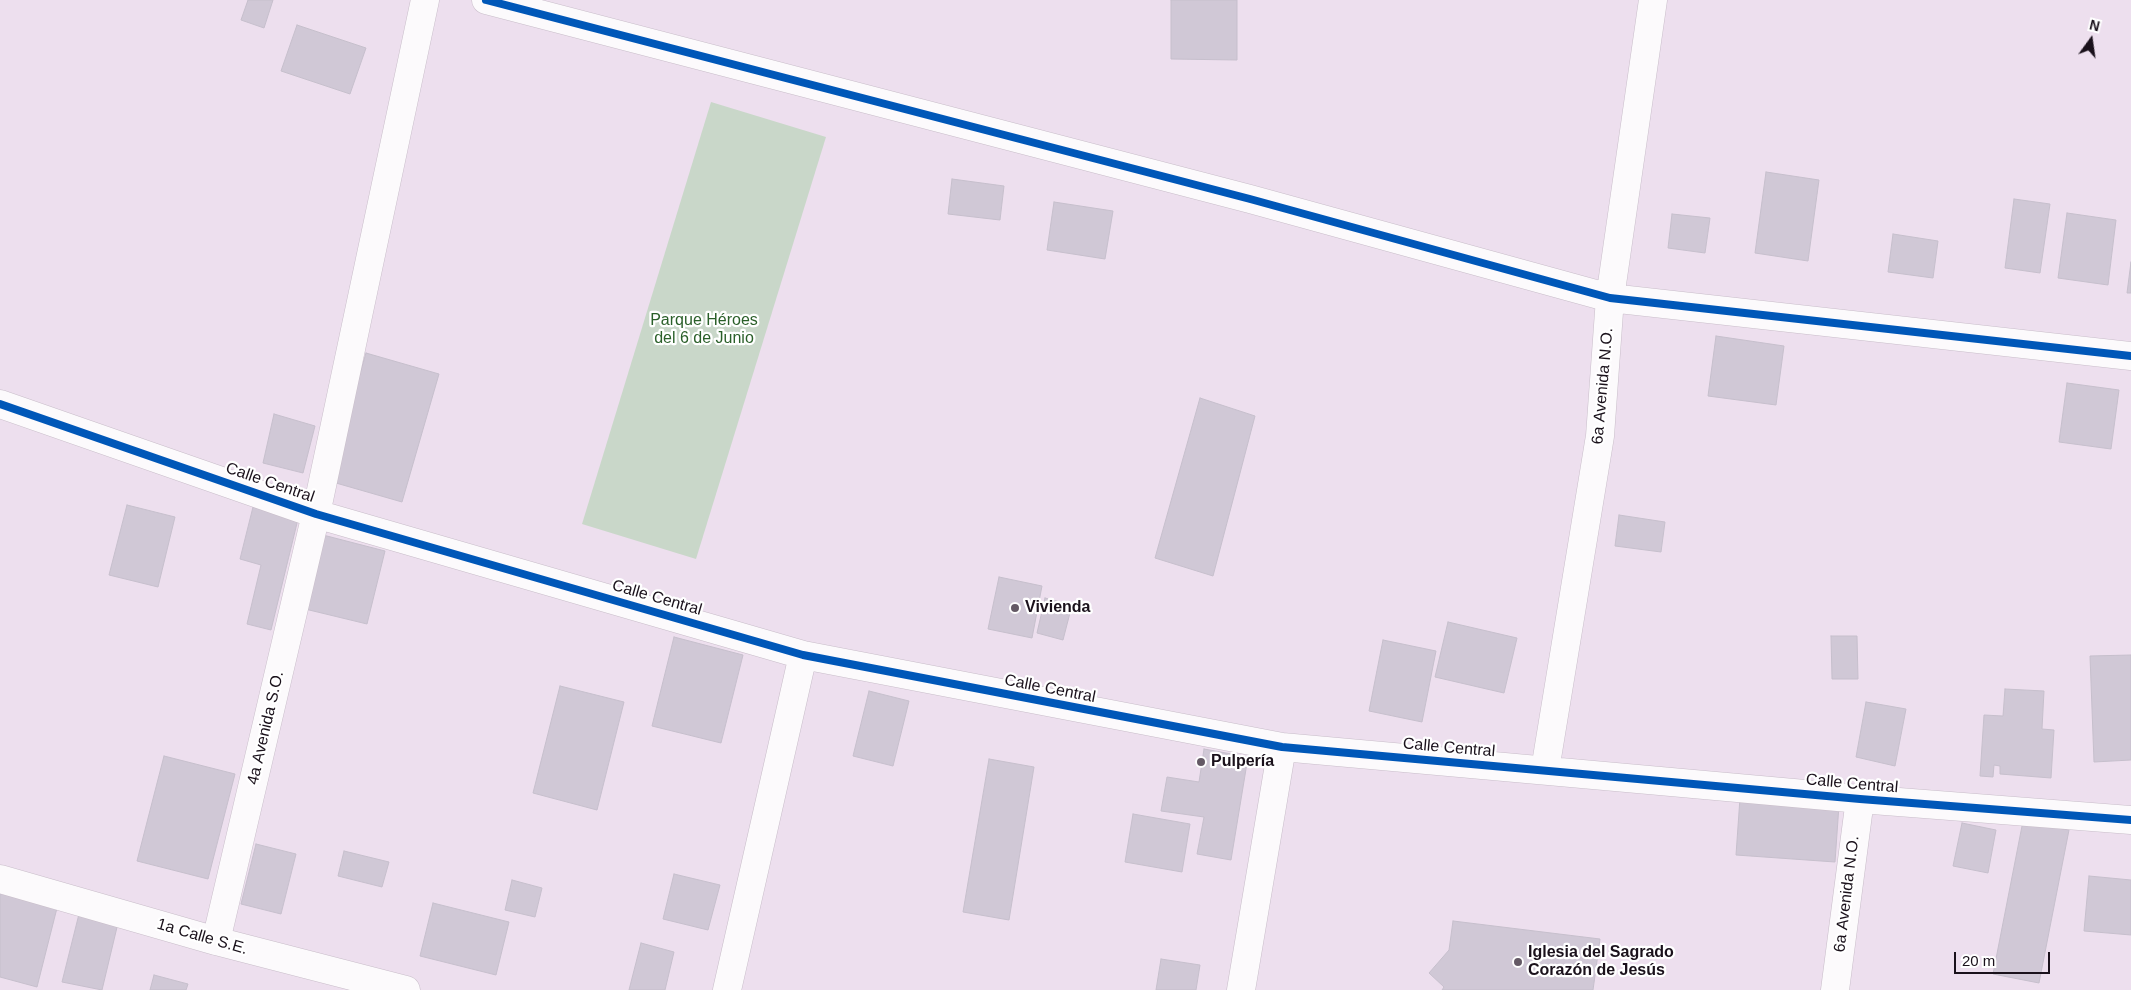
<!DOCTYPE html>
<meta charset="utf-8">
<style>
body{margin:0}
#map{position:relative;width:2131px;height:990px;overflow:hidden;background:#eddfee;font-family:Arial,sans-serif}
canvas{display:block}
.north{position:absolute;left:2066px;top:15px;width:50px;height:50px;-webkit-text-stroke:4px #fff;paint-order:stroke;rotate:14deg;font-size:14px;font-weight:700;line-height:20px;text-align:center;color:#1a111b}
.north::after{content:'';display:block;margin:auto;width:18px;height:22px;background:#1a111b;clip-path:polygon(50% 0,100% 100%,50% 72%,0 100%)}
.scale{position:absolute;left:1954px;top:952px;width:96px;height:22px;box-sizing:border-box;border:2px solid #1a111b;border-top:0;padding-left:6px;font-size:15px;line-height:18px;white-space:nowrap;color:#1a111b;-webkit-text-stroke:4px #fff;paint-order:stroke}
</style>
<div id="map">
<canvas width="2131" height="990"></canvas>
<div class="north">N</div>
<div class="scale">20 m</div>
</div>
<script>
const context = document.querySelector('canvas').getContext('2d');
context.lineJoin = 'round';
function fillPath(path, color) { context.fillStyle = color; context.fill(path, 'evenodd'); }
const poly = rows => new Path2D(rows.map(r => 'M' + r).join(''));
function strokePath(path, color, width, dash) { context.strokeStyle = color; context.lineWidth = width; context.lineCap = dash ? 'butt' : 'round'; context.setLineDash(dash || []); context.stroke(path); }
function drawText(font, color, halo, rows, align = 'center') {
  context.font = font + ' Arial,sans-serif'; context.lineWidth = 4.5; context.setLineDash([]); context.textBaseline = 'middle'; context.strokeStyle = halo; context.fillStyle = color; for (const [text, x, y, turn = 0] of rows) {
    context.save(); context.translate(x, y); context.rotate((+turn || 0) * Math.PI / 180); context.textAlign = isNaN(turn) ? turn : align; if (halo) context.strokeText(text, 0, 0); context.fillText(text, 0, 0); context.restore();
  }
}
const green = poly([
 [711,102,826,137,696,559,582,524]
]);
const building = poly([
 [248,0,273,0,264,28,241,20,248,0],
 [1171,0,1237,0,1237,60,1171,59,1171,0],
 [297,25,366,48,350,94,281,71,297,25],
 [1766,172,1819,180,1808,261,1755,253,1766,172],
 [952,179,1004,186,1000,220,948,214,952,179],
 [2014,199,2050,204,2040,273,2005,268,2014,199],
 [1054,202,1113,211,1105,259,1047,250,1054,202],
 [2067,213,2116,220,2108,285,2058,278,2067,213],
 [1672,214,1710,218,1705,253,1668,248,1672,214],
 [1893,234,1938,241,1933,278,1888,272,1893,234],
 [2131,262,2131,293,2127,293,2131,262],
 [1716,336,1784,346,1776,405,1708,396,1716,336],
 [366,353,439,374,402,502,329,481,366,353],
 [2067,383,2119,390,2111,449,2059,442,2067,383],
 [1200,398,1255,416,1213,576,1155,558,1200,398],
 [274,414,315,426,303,473,263,463,274,414],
 [127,505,175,517,158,587,109,575,127,505],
 [253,507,298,519,271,630,247,624,261,565,240,559,253,507],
 [1619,515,1665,522,1661,552,1615,546,1619,515],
 [323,535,385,551,367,624,305,609,323,535],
 [999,577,1042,586,1032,638,988,629,999,577],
 [1045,598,1072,605,1063,640,1037,633,1045,598],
 [1448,622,1517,638,1504,693,1435,677,1448,622],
 [1831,636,1857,636,1858,679,1832,679,1831,636],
 [674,637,743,655,721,743,652,726,674,637],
 [1383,640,1436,651,1422,722,1369,711,1383,640],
 [2131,655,2131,760,2094,762,2090,656,2131,655],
 [560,686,624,702,597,810,533,793,560,686],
 [2005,689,2044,691,2042,729,2054,730,2051,778,2000,774,2000,766,1994,765,1993,777,1980,776,1984,715,2003,716,2005,689],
 [869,691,909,701,893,766,853,756,869,691],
 [1866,702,1906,709,1895,766,1856,757,1866,702],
 [1204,749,1248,757,1231,860,1197,854,1204,817,1161,811,1167,777,1199,782,1204,749],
 [164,756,235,774,208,879,137,861,164,756],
 [989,759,1034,767,1009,920,963,912,989,759],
 [1740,798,1839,805,1835,862,1736,855,1740,798],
 [1133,814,1190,824,1182,872,1125,862,1133,814],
 [2023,821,2069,830,2039,983,1993,974,2023,821],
 [1962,823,1996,830,1988,873,1953,866,1962,823],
 [256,844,296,854,281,914,241,904,256,844],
 [344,851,389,862,382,887,338,876,344,851],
 [674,874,720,885,708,930,663,919,674,874],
 [2089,876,2131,880,2131,935,2084,931,2089,876],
 [512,880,542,888,535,917,505,910,512,880],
 [0,893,57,908,37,987,0,977,0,893],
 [433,903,509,922,496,975,420,956,433,903],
 [79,914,118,923,102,990,62,982,79,914],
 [1453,921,1600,939,1593,990,1442,990,1444,987,1429,973,1449,950,1453,921],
 [641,943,674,952,665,990,629,990,641,943],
 [1161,959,1200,965,1196,990,1156,990,1161,959],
 [154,975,188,984,186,990,150,990,154,975]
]);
const minor = poly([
 [486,0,1250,199,1610,298,2131,356],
 [0,404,316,514,803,655,1282,747,1860,799,2131,820],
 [1545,770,1600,436,1610,298,1653,0],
 [0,879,216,941,406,990],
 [216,941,316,514,425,0],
 [727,990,803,655],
 [1241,990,1282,747],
 [1835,990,1860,799]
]);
const cycleway = poly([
 [486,0,1250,199,1610,298,2131,356],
 [0,404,316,514,803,655,1282,747,1860,799,2131,820]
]);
const markers = [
 [1015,608,5,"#645965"],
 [1201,762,5,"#645965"],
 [1518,962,5,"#645965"]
];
const parkNames = [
 ["Parque Héroes",704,321],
 ["del 6 de Junio",704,339]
];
const streetNames = [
 ["6a Avenida N.O.",1603,386,-85],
 ["Calle Central",270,483,19],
 ["Calle Central",657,598,16],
 ["Calle Central",1050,689,11],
 ["4a Avenida S.O.",266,728,-77],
 ["Calle Central",1449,748,5],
 ["Calle Central",1852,784,5],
 ["6a Avenida N.O.",1847,894,-83],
 ["1a Calle S.E.",202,937,16]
];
const poiNames = [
 ["Vivienda",1025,608],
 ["Pulpería",1211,762],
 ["Iglesia del Sagrado",1528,953],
 ["Corazón de Jesús",1528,971]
];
fillPath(green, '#c9d7c9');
fillPath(building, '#d0c8d6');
strokePath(building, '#c6bfcc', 1);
strokePath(minor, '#c8bdc9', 29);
strokePath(minor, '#fcfafc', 28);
strokePath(cycleway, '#0057b8', 8);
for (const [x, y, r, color] of markers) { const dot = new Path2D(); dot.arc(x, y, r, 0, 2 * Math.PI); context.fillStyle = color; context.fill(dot); strokePath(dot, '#fff', 2); }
drawText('16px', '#2a5f29', '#fff', parkNames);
drawText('16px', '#1a111b', '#fff', streetNames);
drawText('bold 16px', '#1a111b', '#fff', poiNames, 'left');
</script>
